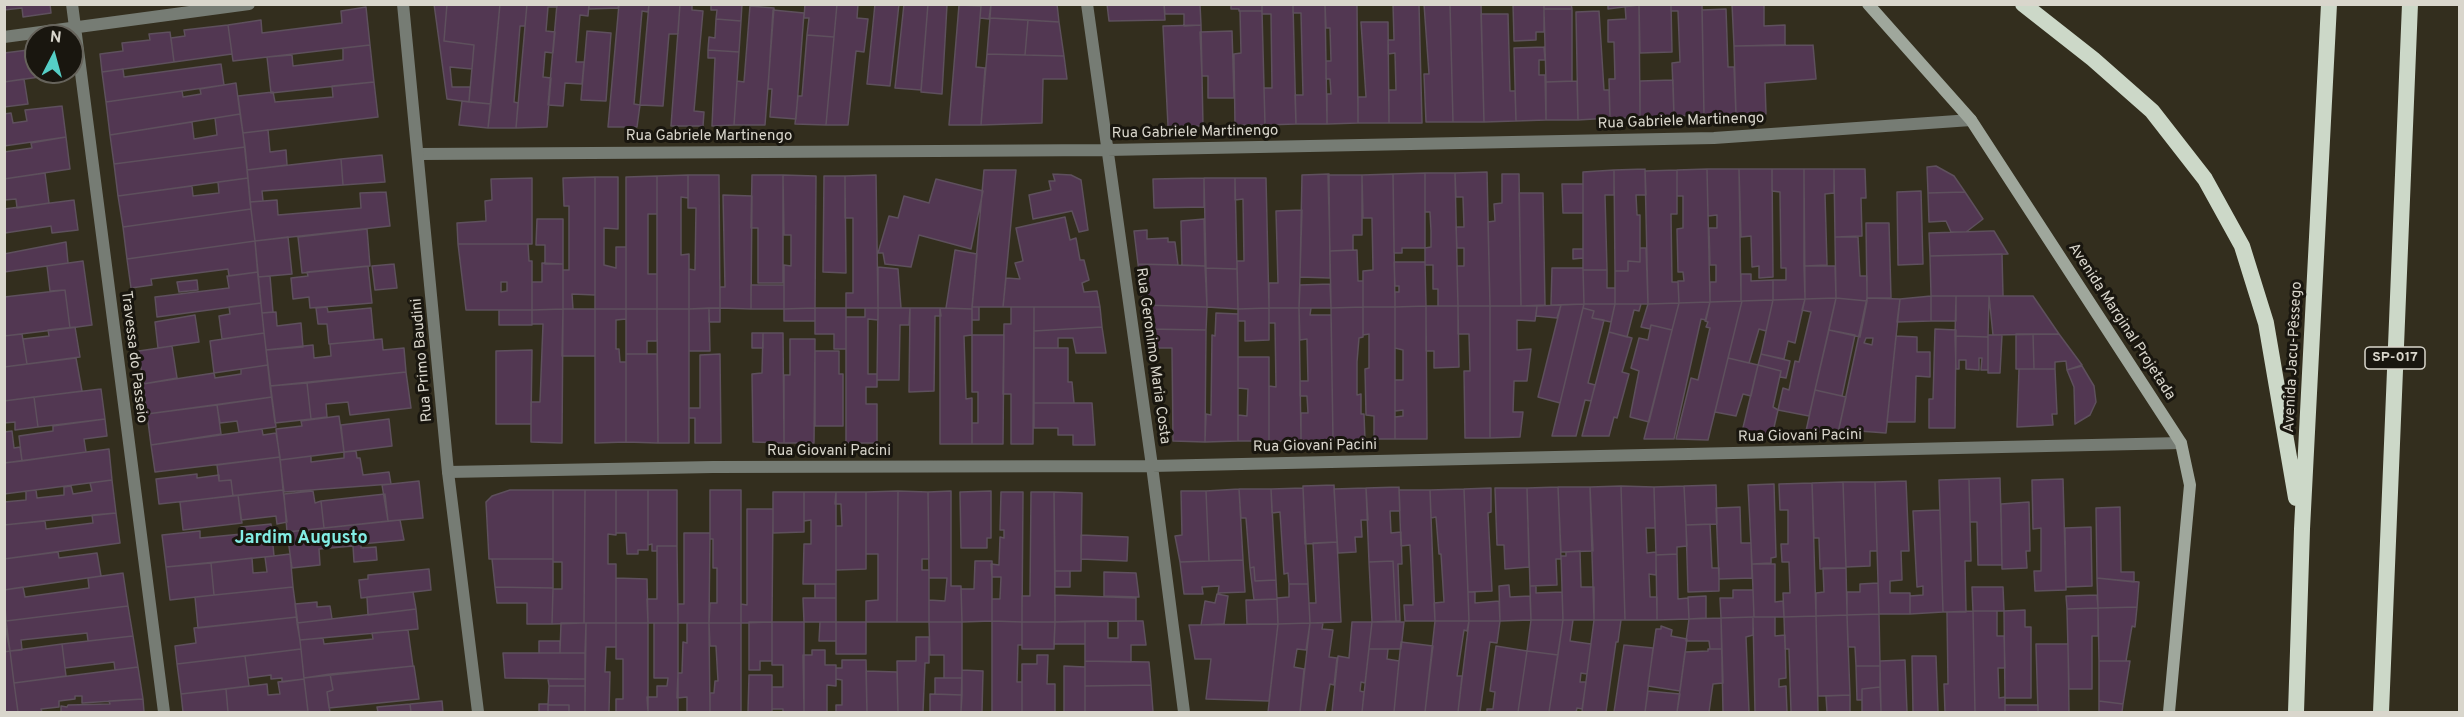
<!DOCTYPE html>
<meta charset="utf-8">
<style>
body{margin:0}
#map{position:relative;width:2464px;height:717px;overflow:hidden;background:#332e1e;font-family:Overpass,sans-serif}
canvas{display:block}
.frame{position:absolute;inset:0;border:6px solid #d9d6cc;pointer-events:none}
.north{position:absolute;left:24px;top:24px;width:60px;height:60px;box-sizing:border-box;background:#19160f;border:2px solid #66635b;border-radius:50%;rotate:6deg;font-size:16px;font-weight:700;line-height:24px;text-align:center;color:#d9d6cc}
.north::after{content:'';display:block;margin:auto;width:21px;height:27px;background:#55cec6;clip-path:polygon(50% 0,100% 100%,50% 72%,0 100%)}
</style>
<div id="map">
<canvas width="2464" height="717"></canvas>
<div class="frame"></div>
<div class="north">N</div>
</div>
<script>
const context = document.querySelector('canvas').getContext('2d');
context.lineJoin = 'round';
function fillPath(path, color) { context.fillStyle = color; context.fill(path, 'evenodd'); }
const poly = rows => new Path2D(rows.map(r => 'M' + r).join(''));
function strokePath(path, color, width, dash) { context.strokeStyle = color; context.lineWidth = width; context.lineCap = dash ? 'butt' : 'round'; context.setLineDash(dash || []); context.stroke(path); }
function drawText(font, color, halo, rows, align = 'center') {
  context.font = font + ' Overpass,sans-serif'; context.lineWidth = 6; context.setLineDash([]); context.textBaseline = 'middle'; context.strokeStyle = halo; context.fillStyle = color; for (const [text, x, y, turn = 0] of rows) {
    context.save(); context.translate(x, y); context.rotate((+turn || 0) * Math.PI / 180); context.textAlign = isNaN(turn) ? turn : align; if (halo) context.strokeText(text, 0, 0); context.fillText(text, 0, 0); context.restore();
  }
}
const building = poly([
 [4,4,50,4,51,13,23,17,22,8,4,10,4,4],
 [434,4,447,4,444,41,474,45,472,69,450,67,452,87,470,87,469,102,447,99,434,4],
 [447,4,500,4,491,104,469,102,474,45,444,41,447,4],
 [500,4,527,4,525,26,520,26,514,102,518,103,516,128,488,128,500,4],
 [527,4,557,4,557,7,548,7,546,31,555,32,553,53,545,52,543,77,551,78,547,127,516,128,527,4],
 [557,4,589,4,588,16,580,15,576,62,584,62,582,84,565,83,563,106,548,105,557,4],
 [589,4,619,4,618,8,589,9,589,4],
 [619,4,649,4,648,12,642,11,634,104,640,105,637,127,608,127,619,4],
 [649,4,680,4,678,34,669,34,663,106,640,105,649,4],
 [680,4,692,4,692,10,703,11,694,111,704,112,703,126,671,126,680,4],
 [711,4,742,4,741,21,716,19,717,10,711,10,711,4],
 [805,4,837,4,834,37,807,35,809,18,804,18,805,4],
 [837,4,858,4,857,18,868,19,864,52,856,51,848,125,826,125,837,4],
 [875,4,899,4,890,86,867,84,875,4],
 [904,4,928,4,921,90,895,88,904,4],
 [928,4,947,5,942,94,921,92,928,4],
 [991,4,989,19,980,18,981,6,959,5,991,4],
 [991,4,1057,4,1059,22,990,18,991,4],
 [1107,4,1164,4,1165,20,1109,21,1107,4],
 [1164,4,1200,4,1201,25,1184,26,1184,14,1165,14,1164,4],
 [1231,4,1262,4,1262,11,1239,11,1239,9,1231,9,1231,4],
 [1262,4,1293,4,1296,124,1265,125,1264,88,1272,88,1271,14,1262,14,1262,4],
 [1293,4,1325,4,1327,124,1296,124,1295,95,1303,95,1301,13,1293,13,1293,4],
 [1325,4,1357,4,1358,123,1327,124,1327,94,1331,94,1330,79,1326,79,1326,61,1331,61,1330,28,1326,28,1325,4],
 [1393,4,1419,4,1422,123,1389,123,1389,90,1396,90,1395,53,1388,54,1388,40,1394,40,1393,4],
 [1424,4,1450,4,1453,122,1426,122,1424,74,1429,74,1424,4],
 [1450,4,1481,4,1484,122,1453,122,1450,4],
 [1513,4,1544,4,1544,32,1536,32,1536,40,1514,41,1513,4],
 [1544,4,1571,4,1572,9,1544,9,1544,4],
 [1608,4,1639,4,1639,5,1608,9,1608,4],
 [1671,4,1672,52,1640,53,1639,4,1671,4],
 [1671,4,1702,4,1704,115,1674,116,1672,63,1680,62,1678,11,1671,11,1671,4],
 [1732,4,1764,4,1764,26,1785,25,1785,45,1734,46,1732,4],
 [959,5,981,6,976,67,985,68,981,125,949,125,959,5],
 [1625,5,1639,5,1640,118,1610,118,1609,79,1615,79,1614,42,1608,42,1608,20,1626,19,1625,5],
 [750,6,774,8,765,125,734,125,737,81,744,82,750,6],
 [366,7,370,45,233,61,228,25,261,20,262,33,342,23,341,11,366,7],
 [1544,9,1572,9,1572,81,1546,82,1544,9],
 [1726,9,1728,67,1734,67,1736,115,1704,115,1702,10,1726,9],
 [773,10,804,13,796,119,770,117,772,89,768,89,773,10],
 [1240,11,1262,11,1265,125,1235,125,1234,54,1241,53,1240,11],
 [1599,11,1604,90,1609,90,1610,118,1578,120,1576,12,1599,11],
 [1481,14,1508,14,1510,91,1515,91,1516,121,1484,122,1481,14],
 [990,18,1028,20,1025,55,987,54,990,18],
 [716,19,741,21,739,52,708,50,709,37,715,38,716,19],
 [1028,20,1059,22,1064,56,1025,55,1028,20],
 [1361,22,1388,22,1389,123,1358,123,1358,97,1366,97,1361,22],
 [228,25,232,54,174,62,171,38,185,36,184,30,228,25],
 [1201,25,1203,126,1168,126,1163,26,1201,25],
 [587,31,611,33,606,101,581,100,587,31],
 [1232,31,1234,98,1208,98,1208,76,1202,76,1200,32,1232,31],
 [170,32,174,62,102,72,100,54,123,51,122,43,150,40,149,34,170,32],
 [807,35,834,37,826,125,795,124,798,96,802,96,807,35],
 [370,45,374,82,271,93,267,57,292,55,293,66,343,60,343,48,370,45],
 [1813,45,1816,79,1765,83,1766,114,1736,115,1734,46,1813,45],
 [1544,47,1545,60,1539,60,1539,75,1545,75,1546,120,1516,121,1514,48,1544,47],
 [36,49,36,72,61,74,4,82,4,53,36,49],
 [708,50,739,52,734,125,712,126,715,58,708,58,708,50],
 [987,54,1064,56,1067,79,1043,79,1042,123,981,125,987,54],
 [221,64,224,85,106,102,102,72,123,69,124,77,221,64],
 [24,79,28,104,4,107,4,82,24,79],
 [1673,80,1674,116,1640,118,1640,81,1673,80],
 [1577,81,1578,120,1546,120,1546,82,1577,81],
 [374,82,378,117,243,133,238,96,273,92,275,102,333,97,332,86,374,82],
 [236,83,240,114,110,135,106,102,182,91,183,97,201,94,200,89,236,83],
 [462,101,491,104,488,128,459,125,462,101],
 [62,106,66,137,4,146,4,114,11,113,13,123,27,121,25,110,62,106],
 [240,114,245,147,114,164,110,135,192,122,194,139,217,135,215,118,240,114],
 [268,130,270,152,286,150,287,165,247,170,243,133,268,130],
 [66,137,70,169,4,179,4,152,32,148,31,143,66,137],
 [245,147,248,178,118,196,114,164,245,147],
 [382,155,385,182,343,185,341,159,382,155],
 [341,159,343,185,262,191,263,201,250,202,247,170,341,159],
 [1936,166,1954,176,1965,192,1928,193,1927,167,1936,166],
 [1645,169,1646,195,1636,195,1637,215,1640,215,1640,262,1628,261,1628,271,1615,271,1614,170,1645,169],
 [1707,169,1739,169,1741,301,1710,302,1710,282,1716,282,1716,265,1710,265,1709,228,1717,228,1717,215,1708,216,1707,169],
 [1707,169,1710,302,1679,303,1678,281,1684,281,1683,272,1678,272,1677,229,1683,228,1683,196,1677,196,1677,170,1707,169],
 [1739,169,1772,169,1773,277,1759,278,1759,266,1752,267,1751,236,1741,237,1739,169],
 [1772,169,1804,169,1805,299,1773,300,1773,280,1786,280,1786,268,1781,268,1780,192,1772,191,1772,169],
 [1804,169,1834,169,1834,193,1825,194,1827,265,1804,266,1804,169],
 [1834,169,1865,169,1866,198,1861,198,1862,236,1835,237,1834,169],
 [984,170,1016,170,1003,307,972,307,984,170],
 [1614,170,1614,195,1605,195,1607,270,1583,270,1583,172,1614,170],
 [1677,170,1677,214,1671,214,1672,282,1678,282,1679,303,1648,304,1645,171,1677,170],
 [1487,172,1490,306,1458,306,1457,266,1464,266,1464,248,1457,248,1456,227,1464,227,1463,197,1456,197,1455,173,1487,172],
 [45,173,49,203,17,208,16,199,4,200,4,179,45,173],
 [1425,173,1455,173,1458,306,1438,306,1438,289,1433,289,1433,265,1425,265,1425,248,1431,247,1431,231,1430,212,1425,212,1425,173],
 [1425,173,1425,248,1402,248,1402,253,1394,253,1393,174,1425,173],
 [1053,174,1071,175,1081,180,1088,230,1079,232,1072,211,1033,219,1029,195,1051,190,1049,181,1055,181,1053,174],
 [1329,174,1330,278,1300,277,1302,175,1329,174],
 [1393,174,1395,307,1363,307,1363,271,1373,270,1372,218,1363,218,1362,175,1393,174],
 [1502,174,1519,174,1521,306,1490,306,1488,222,1495,221,1494,204,1502,203,1502,174],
 [688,175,719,175,720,308,689,309,689,269,695,270,696,208,688,208,688,175],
 [688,175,688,198,681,197,681,255,689,254,689,309,657,309,657,176,688,175],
 [752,175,783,175,783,283,758,283,758,228,751,228,752,175],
 [783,175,816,176,815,308,784,309,784,265,791,266,791,235,784,235,783,175],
 [876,175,878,308,846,308,846,293,853,293,853,218,845,218,845,176,876,175],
 [1328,175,1362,175,1362,235,1353,235,1353,250,1330,251,1328,175],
 [657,176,657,214,648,214,648,274,657,274,657,309,626,309,626,177,657,176],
 [824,176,845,176,846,273,823,272,824,176],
 [595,177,618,177,618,229,604,228,604,265,616,268,616,247,626,247,626,309,595,309,595,177],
 [595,177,595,295,572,294,573,309,563,309,563,270,569,270,569,206,564,206,563,178,595,177],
 [248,178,251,209,123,227,118,196,192,186,193,196,219,193,218,182,248,178],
 [532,178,532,244,458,244,457,223,486,221,485,201,492,200,491,179,532,178],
 [1204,178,1204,207,1154,208,1153,179,1204,178],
 [1204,178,1235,178,1237,269,1206,268,1204,178],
 [1235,178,1266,178,1269,308,1238,309,1237,261,1244,261,1243,199,1235,200,1235,178],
 [936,179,983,191,971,249,919,235,911,267,885,264,883,253,878,253,889,216,898,218,904,196,929,203,936,179],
 [1562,184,1583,184,1583,213,1563,213,1562,184],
 [1921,191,1923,264,1898,265,1897,192,1921,191],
 [386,192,390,226,255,241,250,202,277,200,278,215,361,208,360,193,386,192],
 [1965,192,1983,219,1966,232,1951,232,1946,221,1929,222,1928,193,1965,192],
 [1519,193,1543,193,1545,305,1521,306,1519,193],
 [723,195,752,196,751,309,720,308,720,287,725,287,723,195],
 [74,200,78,230,52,233,51,226,5,233,4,240,4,209,74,200],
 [251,209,255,241,127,259,123,227,251,209],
 [1302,210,1299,308,1269,308,1269,283,1278,283,1276,211,1302,210],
 [1065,217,1070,240,1076,238,1080,260,1084,260,1089,280,1082,283,1084,292,1097,291,1100,307,1003,307,1006,278,1020,279,1015,263,1023,261,1016,228,1065,217],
 [537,219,563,219,563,264,545,264,545,245,536,245,537,219],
 [1204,219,1205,266,1182,265,1181,221,1204,219],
 [1866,223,1889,223,1891,298,1867,298,1866,223],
 [367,229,370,266,302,273,298,237,367,229],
 [1147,230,1147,239,1168,238,1168,242,1175,242,1178,265,1138,264,1134,231,1147,230],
 [1991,231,1994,231,2008,254,1930,256,1929,233,1991,231],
 [288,237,292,274,258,277,255,241,288,237],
 [1835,237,1858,237,1860,276,1867,276,1867,301,1836,298,1835,237],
 [255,241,258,272,229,276,228,269,151,279,152,285,131,288,127,259,255,241],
 [66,242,68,263,4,272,4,254,66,242],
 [458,244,528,244,529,261,532,261,532,310,466,310,458,244],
 [501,282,507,282,507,291,501,292,501,282],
 [1640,248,1646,248,1648,304,1615,304,1615,271,1628,271,1628,261,1640,262,1640,248],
 [1573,249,1583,249,1583,258,1573,259,1573,249],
 [955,250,977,254,972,309,946,308,955,250],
 [1357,250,1358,281,1363,281,1363,307,1331,308,1330,251,1357,250],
 [2002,254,2003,296,1931,296,1930,256,2002,254],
 [83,261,92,325,70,328,65,290,50,291,47,266,83,261],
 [1394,262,1425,262,1426,306,1395,307,1395,292,1399,292,1399,286,1395,286,1394,262],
 [542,263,563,264,563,309,532,310,532,282,542,282,542,263],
 [394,264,397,288,375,290,372,266,394,264],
 [1138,264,1205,266,1207,307,1143,305,1138,264],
 [368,266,372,303,310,308,309,297,293,299,291,278,308,276,307,272,368,266],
 [1804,266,1835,266,1836,298,1805,299,1804,266],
 [878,267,898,269,901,308,878,308,878,267],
 [1206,268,1237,269,1238,309,1207,307,1206,268],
 [1552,268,1583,268,1584,304,1551,305,1552,268],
 [1583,270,1607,270,1607,288,1615,288,1615,304,1584,304,1583,270],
 [258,272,261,303,157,317,155,297,229,288,227,276,258,272],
 [1741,274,1751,274,1751,281,1773,280,1773,300,1741,301,1741,274],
 [270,276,273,312,262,313,258,277,270,276],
 [197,280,198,290,179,292,177,282,197,280],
 [1330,284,1331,308,1299,308,1300,285,1330,284],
 [751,285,784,285,784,309,751,309,751,285],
 [65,290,70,328,4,336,4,297,65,290],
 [1931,296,1931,321,1897,322,1900,299,1931,296],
 [1931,296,1956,296,1956,321,1931,321,1931,296],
 [1956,296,1989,296,1988,337,1955,336,1956,296],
 [1989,296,2033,296,2059,334,1993,335,1989,296],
 [1836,298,1809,416,1778,410,1783,388,1789,390,1795,361,1799,362,1811,312,1802,310,1805,299,1836,298],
 [1836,298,1867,301,1860,337,1829,330,1836,298],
 [1867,298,1900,299,1886,433,1859,431,1859,434,1838,433,1867,298],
 [1866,338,1873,338,1872,345,1864,343,1866,338],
 [1805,299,1795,343,1788,341,1784,359,1761,354,1773,300,1805,299],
 [1773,300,1766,331,1759,329,1749,363,1728,358,1742,301,1773,300],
 [1742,301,1708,440,1676,439,1691,378,1698,380,1710,328,1706,327,1708,322,1705,321,1710,302,1742,301],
 [1710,302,1706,320,1701,319,1674,439,1644,439,1679,303,1710,302],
 [261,303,264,333,222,339,219,316,230,314,229,307,261,303],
 [1679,303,1672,330,1651,325,1650,329,1641,327,1648,304,1679,303],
 [1584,304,1560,403,1538,397,1561,305,1584,304],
 [1584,304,1615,304,1611,322,1592,318,1594,311,1583,308,1584,304],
 [1615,304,1641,304,1639,311,1634,310,1627,337,1609,332,1615,304],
 [1143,305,1207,307,1206,330,1145,329,1143,305],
 [1561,305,1557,318,1536,316,1537,306,1561,305],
 [1426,306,1427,439,1395,439,1395,417,1403,416,1403,410,1395,411,1395,380,1403,380,1403,350,1395,348,1395,307,1426,306],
 [1426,306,1458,306,1459,367,1434,368,1434,351,1426,351,1426,306],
 [1458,306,1490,306,1490,438,1465,438,1464,371,1470,371,1469,334,1458,334,1458,306],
 [1490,306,1537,306,1535,321,1517,320,1517,350,1531,349,1527,381,1514,381,1513,412,1523,412,1520,437,1490,438,1490,306],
 [327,307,328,312,371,308,374,340,329,344,327,324,318,324,316,308,327,307],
 [972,307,979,307,979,320,972,320,972,307],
 [1011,307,1034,307,1033,444,1011,444,1011,394,1003,394,1004,324,1011,324,1011,307],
 [1034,307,1100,307,1102,327,1034,331,1034,307],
 [1363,307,1363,337,1359,338,1357,362,1357,395,1361,394,1361,414,1364,414,1365,440,1333,440,1331,308,1363,307],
 [1363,307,1395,307,1395,439,1374,439,1374,416,1366,415,1365,369,1369,368,1369,334,1363,335,1363,307],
 [709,308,720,308,720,322,709,322,709,308],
 [709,308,710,351,689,351,689,309,709,308],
 [815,308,815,321,784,321,784,309,815,308],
 [815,308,846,308,846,349,834,349,834,334,815,334,815,308],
 [865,308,878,308,878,320,868,319,868,374,877,374,877,387,866,387,866,404,877,404,877,443,846,443,846,317,865,317,865,308],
 [878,308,910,308,909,325,900,325,899,380,877,380,878,308],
 [910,308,940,308,941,316,935,316,934,391,909,392,910,308],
 [940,308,972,309,972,335,964,336,966,399,972,398,972,444,940,444,940,308],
 [1269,308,1269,340,1245,341,1245,321,1238,321,1238,309,1269,308],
 [1269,308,1299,308,1301,441,1269,441,1269,386,1276,387,1275,323,1269,323,1269,308],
 [1299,308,1311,308,1310,315,1331,315,1333,440,1301,441,1301,413,1308,413,1307,396,1300,396,1300,381,1308,381,1307,339,1300,340,1299,308],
 [1583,308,1594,311,1592,318,1604,320,1588,383,1595,385,1591,401,1585,400,1576,436,1552,436,1583,308],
 [563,309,562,443,531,442,531,402,540,402,543,324,532,324,532,310,563,309],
 [563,309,595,309,595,356,562,356,563,309],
 [595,309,626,309,626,319,616,320,616,349,619,349,620,362,626,362,626,442,595,443,595,309],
 [626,309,657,309,657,341,647,341,647,354,626,354,626,309],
 [657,309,689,309,689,443,658,443,657,309],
 [499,310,532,310,532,325,499,325,499,310],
 [276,312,277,326,301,323,303,347,266,350,262,313,276,312],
 [1216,313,1238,314,1238,441,1205,442,1206,414,1211,415,1212,335,1215,336,1216,313],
 [195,315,199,342,158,348,155,322,195,315],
 [1651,325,1672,330,1649,422,1630,417,1639,371,1631,368,1639,338,1648,340,1651,325],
 [75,327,80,357,27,364,23,339,49,336,48,330,75,327],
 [1102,327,1106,353,1076,353,1073,338,1058,338,1058,348,1034,348,1034,331,1102,327],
 [1149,329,1206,330,1205,442,1173,441,1172,348,1151,348,1149,329],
 [1935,329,1956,330,1955,428,1929,428,1929,399,1933,399,1935,329],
 [1829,330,1855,335,1842,396,1815,390,1829,330],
 [1609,332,1632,338,1622,372,1629,374,1617,418,1614,417,1609,436,1582,436,1609,332],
 [264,333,268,365,214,373,210,341,264,333],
 [752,333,763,333,763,348,752,348,752,333],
 [763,333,783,333,784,443,753,442,752,374,762,373,763,333],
 [22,334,27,364,4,367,4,336,22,334],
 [2016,334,2033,334,2034,369,2016,369,2016,334],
 [2033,334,2059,334,2082,365,2067,370,2066,361,2055,362,2055,369,2034,369,2033,334],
 [972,335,1004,335,1003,444,972,444,972,423,978,423,978,392,972,392,972,335],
 [1988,335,2002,335,2000,373,1988,373,1988,335],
 [1896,336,1917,337,1917,352,1930,352,1930,377,1916,376,1915,422,1887,422,1896,336],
 [1955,336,1988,337,1988,370,1981,370,1982,358,1979,358,1979,370,1966,369,1966,360,1959,360,1959,369,1956,369,1955,336],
 [382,339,383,350,404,348,406,372,270,386,266,350,313,345,314,358,331,356,330,344,382,339],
 [790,339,815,339,814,443,784,443,784,375,790,375,790,339],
 [172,346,177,378,143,384,139,351,172,346],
 [1034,348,1068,348,1068,382,1072,382,1074,403,1034,403,1034,348],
 [532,350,531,424,496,424,496,351,532,350],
 [815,351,839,351,839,374,843,374,843,426,815,426,815,351],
 [626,354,657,354,658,443,626,442,626,354],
 [720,354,721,443,695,443,695,418,689,418,689,408,700,408,700,355,720,354],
 [1761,354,1790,361,1786,378,1780,377,1781,371,1758,365,1761,354],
 [1238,357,1269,357,1269,441,1238,441,1238,415,1247,416,1248,389,1238,388,1238,357],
 [76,358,82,391,4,401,4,367,76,358],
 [1728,358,1758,365,1751,396,1743,394,1736,416,1715,412,1728,358],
 [268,365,272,397,147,414,143,384,214,373,215,378,241,374,241,369,268,365],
 [1758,365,1781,371,1773,407,1778,410,1772,436,1741,436,1758,365],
 [2082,366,2094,386,2096,402,2090,415,2075,424,2074,387,2067,370,2082,366],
 [2019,369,2055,369,2057,414,2052,414,2053,425,2017,427,2019,369],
 [406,372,411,408,350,415,348,402,326,404,327,417,311,419,307,383,406,372],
 [307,383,311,419,275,423,270,386,307,383],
 [101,389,105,419,38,427,34,397,101,389],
 [1815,390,1846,397,1838,433,1806,431,1815,390],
 [34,397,38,427,15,430,15,422,4,423,4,401,34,397],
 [272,397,276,427,239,432,237,421,220,423,217,405,272,397],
 [1034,403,1092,403,1095,445,1073,445,1073,435,1058,435,1058,428,1034,428,1034,403],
 [217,405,221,434,151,445,147,414,217,405],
 [339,416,344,452,280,460,276,429,302,426,301,421,339,416],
 [105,419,107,436,84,439,86,452,22,461,19,436,53,431,53,426,105,419],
 [389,419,392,446,344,452,341,425,389,419],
 [262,429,263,435,276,433,280,457,155,472,151,445,262,429],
 [12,431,14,448,20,447,22,461,4,463,4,432,12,431],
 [109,449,112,480,4,494,4,463,109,449],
 [356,451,357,458,360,458,363,475,389,472,391,484,284,492,280,460,311,456,311,462,344,458,344,452,356,451],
 [280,457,283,490,233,496,231,480,219,481,217,465,280,457],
 [197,474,197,478,219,475,219,481,231,480,233,496,159,504,156,479,197,474],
 [2000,478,2002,565,1978,565,1977,522,1970,522,1969,479,2000,478],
 [1969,479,1971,561,1965,561,1966,612,1943,612,1939,480,1969,479],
 [2063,479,2066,590,2035,591,2034,571,2041,571,2041,528,2033,529,2032,480,2063,479],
 [112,480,116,513,4,525,4,502,26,500,26,491,36,490,37,498,64,495,64,487,71,486,73,494,92,491,90,483,112,480],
 [419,481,423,518,388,521,382,485,419,481],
 [1906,481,1909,551,1901,551,1902,580,1890,581,1890,593,1910,593,1910,614,1879,614,1875,482,1906,481],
 [1843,482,1875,482,1877,551,1870,551,1870,566,1846,567,1843,482],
 [1843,482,1846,568,1820,569,1819,538,1814,538,1812,483,1843,482],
 [1812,483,1816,616,1784,617,1783,593,1790,593,1789,562,1782,562,1781,544,1788,544,1788,510,1780,510,1779,484,1812,483],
 [1774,484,1776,557,1771,558,1771,563,1752,564,1748,485,1774,484],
 [1334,485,1337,542,1305,544,1303,486,1334,485],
 [1716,485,1717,524,1686,525,1684,486,1716,485],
 [1621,486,1654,487,1655,528,1646,528,1647,553,1656,552,1656,575,1649,574,1650,597,1657,597,1657,620,1625,620,1621,486],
 [1621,486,1625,620,1594,620,1590,487,1621,486],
 [1684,486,1687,546,1677,547,1677,554,1656,555,1654,487,1684,486],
 [1399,487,1400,511,1390,511,1391,533,1401,532,1402,564,1398,564,1400,621,1396,621,1393,561,1369,562,1366,488,1399,487],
 [1558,487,1590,487,1593,551,1561,552,1558,487],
 [1558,487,1561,559,1556,559,1557,585,1530,586,1527,488,1558,487],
 [1303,488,1308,584,1289,584,1288,573,1284,574,1280,512,1272,513,1271,489,1303,488],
 [1366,488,1368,520,1361,520,1362,537,1355,537,1356,552,1338,553,1334,489,1366,488],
 [1491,488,1491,512,1488,513,1492,591,1468,592,1464,489,1491,488],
 [1495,488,1527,488,1529,567,1505,569,1504,545,1497,545,1495,488],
 [1239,489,1271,489,1276,580,1255,581,1254,567,1250,568,1246,518,1241,518,1239,489],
 [1239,489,1243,560,1209,561,1206,491,1239,489],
 [1464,489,1469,621,1435,621,1434,603,1444,602,1441,554,1439,554,1436,517,1431,518,1430,490,1464,489],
 [283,490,287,522,277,524,276,516,241,520,238,495,283,490],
 [510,490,553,490,553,559,489,559,486,502,492,496,510,490],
 [553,490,585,490,584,623,552,624,553,589,562,589,562,562,553,562,553,490],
 [585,490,616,490,616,535,608,534,608,564,616,564,616,623,584,623,585,490],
 [616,490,648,490,648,550,638,550,638,554,627,554,626,533,616,533,616,490],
 [648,490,677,490,677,546,657,546,657,551,652,551,652,544,648,545,648,490],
 [710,490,741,490,741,623,709,623,710,603,717,603,717,568,713,568,713,539,710,539,710,490],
 [1399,490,1430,490,1435,621,1405,621,1404,605,1413,605,1410,545,1401,546,1399,490],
 [313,491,315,503,321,501,324,528,287,532,284,494,313,491],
 [898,491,928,492,929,559,922,559,922,570,929,570,929,622,897,622,898,491],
 [898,491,897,622,866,622,866,601,878,600,878,554,866,554,866,492,898,491],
 [951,491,951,586,961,586,962,622,929,622,929,600,945,601,947,578,929,578,928,492,951,491],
 [991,491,991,538,987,538,987,548,961,548,960,492,991,491],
 [1181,491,1206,491,1209,561,1180,562,1175,536,1182,535,1181,491],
 [773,492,804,492,804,532,773,533,773,492],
 [804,492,836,492,836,584,803,584,804,544,811,544,811,520,804,521,804,492],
 [836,492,866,492,866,569,836,570,836,526,842,526,841,504,835,504,836,492],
 [1001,492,1023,492,1022,622,992,621,992,599,1000,599,1001,577,992,577,991,564,999,565,1000,537,1004,538,1004,530,1000,530,1001,492],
 [1031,492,1054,492,1055,622,1022,622,1022,596,1030,596,1031,492],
 [1054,492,1082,493,1081,571,1055,571,1054,492],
 [385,494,388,521,324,528,321,501,385,494],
 [238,495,242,523,183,530,180,502,238,495],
 [2029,502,2030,551,2026,551,2027,568,2002,569,2001,504,2029,502],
 [1740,507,1741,543,1751,543,1752,578,1719,579,1716,508,1740,507],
 [2120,507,2121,572,2134,572,2134,582,2097,578,2096,508,2120,507],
 [747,509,773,509,772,622,741,623,741,604,747,605,747,509],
 [1940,510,1943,612,1910,614,1910,596,1923,595,1923,586,1917,587,1913,511,1940,510],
 [116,513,120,543,4,559,4,525,45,521,46,529,93,523,92,515,116,513],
 [400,520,404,540,361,544,361,548,376,547,377,560,354,562,353,546,319,549,320,565,292,568,287,532,400,520],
 [271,524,274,556,166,567,162,535,200,531,200,538,242,534,241,527,271,524],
 [1710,524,1712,568,1719,568,1719,591,1688,592,1686,525,1710,524],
 [2091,527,2092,586,2066,587,2065,528,2091,527],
 [684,533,710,533,709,623,678,623,678,604,684,604,684,533],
 [1081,535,1128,537,1127,561,1081,559,1081,535],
 [1337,542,1341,622,1310,623,1309,603,1316,603,1313,543,1337,542],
 [657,546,677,546,678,623,648,623,647,599,657,599,657,546],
 [1580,551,1581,587,1594,587,1594,620,1563,620,1561,556,1566,556,1566,552,1580,551],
 [58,552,59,558,97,553,101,576,4,590,4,559,58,552],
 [290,554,293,587,214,595,211,563,252,558,253,573,267,572,265,557,290,554],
 [1677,554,1678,599,1688,598,1689,619,1657,620,1656,555,1677,554],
 [492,559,553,559,553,588,495,587,492,559],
 [1243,560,1245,592,1218,593,1219,586,1202,587,1203,594,1184,594,1180,562,1243,560],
 [975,561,992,561,992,621,962,622,961,589,974,589,975,561],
 [1393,561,1396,621,1372,622,1369,562,1393,561],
 [211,563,214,595,170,600,166,567,211,563],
 [1752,564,1775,564,1775,602,1783,601,1784,617,1754,617,1752,564],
 [1254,567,1255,581,1276,580,1277,599,1254,600,1250,568,1254,567],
 [1823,568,1846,568,1847,615,1816,616,1816,593,1824,592,1823,568],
 [429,569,431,590,361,598,359,580,368,579,368,575,429,569],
 [1055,571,1070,571,1070,587,1055,587,1055,571],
 [1104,572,1136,573,1139,597,1104,596,1104,572],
 [123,573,128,606,6,621,4,590,23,587,25,597,89,588,88,578,123,573],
 [616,578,647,579,648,623,616,623,616,578],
 [2097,578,2139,582,2137,607,2098,608,2097,578],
 [1878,583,1879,614,1847,615,1847,592,1860,592,1860,584,1878,583],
 [815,584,836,584,836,598,815,598,815,584],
 [1289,584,1308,584,1310,623,1278,624,1277,598,1289,597,1289,584],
 [1509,585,1510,597,1530,596,1531,620,1500,621,1499,586,1509,585],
 [1530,586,1536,586,1536,593,1562,592,1563,620,1531,620,1530,586],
 [293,587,297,617,198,628,195,597,293,587],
 [495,587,553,588,552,624,527,624,527,603,497,603,495,587],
 [1972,587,2003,587,2004,611,1973,611,1972,587],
 [1733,590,1753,590,1754,617,1721,618,1720,598,1733,598,1733,590],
 [413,592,416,609,368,615,367,597,413,592],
 [1468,592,1475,592,1475,603,1499,601,1500,621,1469,621,1468,592],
 [1217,594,1228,596,1224,624,1201,625,1205,601,1215,603,1217,594],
 [1055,595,1136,598,1136,621,1055,622,1055,595],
 [2097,595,2098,608,2067,609,2066,596,2097,595],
 [1706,596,1706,618,1689,619,1688,597,1706,596],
 [803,598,836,598,836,622,804,622,803,598],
 [1277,599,1278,624,1247,624,1246,600,1277,599],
 [317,602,317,607,330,606,332,619,297,623,295,604,317,602],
 [128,606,133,636,88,641,87,633,21,640,22,650,10,651,6,621,128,606],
 [2137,607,2135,627,2132,626,2126,661,2099,661,2098,608,2137,607],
 [2098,608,2098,636,2092,636,2092,689,2069,689,2067,609,2098,608],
 [416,609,418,629,300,640,297,623,416,609],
 [2025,610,2025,627,2031,627,2031,698,2005,698,2004,611,2025,610],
 [1973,611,1975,712,1945,712,1944,684,1948,684,1947,612,1973,611],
 [1973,611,1997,611,1997,636,2004,636,2005,668,1998,668,1999,698,2005,697,2005,712,1975,712,1973,611],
 [1879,614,1880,666,1856,666,1855,647,1848,647,1847,615,1879,614],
 [1847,615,1850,695,1818,696,1816,616,1847,615],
 [1816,616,1818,712,1791,712,1789,649,1785,649,1784,617,1816,616],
 [297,617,301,649,177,664,175,646,196,643,194,628,297,617],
 [1753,617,1753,635,1746,637,1749,712,1723,712,1721,618,1753,617],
 [1753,617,1775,617,1775,636,1785,635,1786,678,1779,679,1779,687,1786,686,1787,712,1755,712,1753,617],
 [1721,618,1722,649,1710,649,1709,641,1686,641,1689,619,1721,618],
 [1531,620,1563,620,1558,655,1527,651,1531,620],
 [1563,620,1573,620,1570,641,1591,644,1587,674,1581,673,1580,682,1586,682,1582,709,1577,708,1576,712,1549,712,1563,620],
 [1594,620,1621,620,1618,642,1616,642,1606,712,1582,712,1594,620],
 [4,621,10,651,4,652,4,621],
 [992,621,1022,622,1022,645,1018,645,1017,682,1022,682,1022,712,992,712,992,621],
 [1085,621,1085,644,1054,644,1055,622,1085,621],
 [1085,621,1108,621,1108,638,1118,638,1118,621,1143,621,1146,645,1131,645,1131,662,1085,661,1085,621],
 [1435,621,1469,621,1467,631,1464,630,1457,676,1462,676,1458,712,1425,712,1435,621],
 [1469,621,1500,621,1497,643,1490,642,1480,712,1458,712,1469,621],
 [749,622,772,622,772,661,760,661,760,670,749,670,749,622],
 [772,622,804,622,804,712,783,712,783,709,772,709,772,687,783,687,783,665,772,665,772,622],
 [820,622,836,622,836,641,819,641,820,622],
 [836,622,866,622,866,654,836,654,836,622],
 [929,622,962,622,962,678,944,678,944,655,930,655,929,622],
 [1022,622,1055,622,1054,649,1022,649,1022,622],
 [1352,622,1372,622,1365,683,1361,682,1360,691,1364,692,1362,712,1332,712,1338,656,1349,658,1352,622],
 [1372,622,1404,622,1401,649,1369,649,1372,622],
 [561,623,586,623,585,653,560,653,561,623],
 [586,623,616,623,616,647,606,647,605,672,610,672,609,712,585,712,586,623],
 [616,623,648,623,648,712,616,712,616,699,623,699,623,659,616,659,616,623],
 [654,623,678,623,678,712,648,712,647,697,657,697,657,686,667,686,668,678,654,678,654,623],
 [687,623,709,623,710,712,687,712,687,697,677,698,678,673,682,673,683,642,687,643,687,623],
 [709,623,741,623,741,712,710,712,710,693,714,693,715,681,718,681,716,646,710,646,709,623],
 [1310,623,1306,650,1297,649,1294,667,1304,669,1300,712,1268,712,1278,624,1310,623],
 [1310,623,1323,623,1322,629,1333,630,1329,657,1337,658,1334,685,1330,684,1325,712,1300,712,1310,623],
 [1278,624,1269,701,1206,699,1211,659,1195,659,1189,625,1278,624],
 [1661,626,1672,630,1671,636,1687,639,1680,691,1648,686,1656,629,1661,629,1661,626],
 [408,630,413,666,304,678,300,640,323,638,324,644,373,639,372,633,408,630],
 [133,636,138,667,115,670,114,662,65,668,62,644,133,636],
 [916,637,929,637,929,663,925,663,923,712,898,712,897,661,916,661,916,637],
 [539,641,560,641,560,653,539,653,539,641],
 [1401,642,1433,646,1425,712,1394,712,1401,642],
 [62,644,66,676,14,683,10,651,62,644],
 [2036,644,2068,644,2069,712,2038,712,2036,644],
 [1624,645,1653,648,1645,712,1614,712,1624,645],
 [1496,646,1527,651,1518,712,1487,712,1487,709,1493,709,1495,692,1490,691,1496,646],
 [301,649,304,679,282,682,282,678,271,679,271,675,248,678,245,656,301,649],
 [1369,649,1388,649,1387,659,1399,661,1394,712,1362,712,1369,649],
 [1708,649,1722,649,1723,683,1713,684,1709,712,1677,712,1685,652,1708,651,1708,649],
 [812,650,825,650,825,665,836,665,836,686,827,685,827,712,804,712,803,655,812,655,812,650],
 [10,651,14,683,18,712,4,712,4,652,10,651],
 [1527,651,1558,655,1549,712,1518,712,1527,651],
 [503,653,585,653,585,679,505,678,503,653],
 [1037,655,1048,655,1047,684,1055,684,1055,712,1022,712,1022,664,1037,664,1037,655],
 [245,656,249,686,181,694,177,664,245,656],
 [1912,656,1936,656,1938,712,1913,712,1912,656],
 [842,660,866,660,867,712,836,712,836,705,842,705,842,680,836,679,836,668,842,668,842,660],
 [1905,660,1907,712,1881,712,1880,661,1905,660],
 [1085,661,1149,662,1151,685,1085,686,1085,661],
 [2099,661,2130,661,2123,704,2099,701,2099,661],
 [414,666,419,699,329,708,327,692,333,690,330,674,414,666],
 [1064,666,1085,667,1085,712,1064,712,1064,666],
 [1856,666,1880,666,1880,687,1862,689,1862,700,1857,700,1856,666],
 [138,667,143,699,82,703,82,696,75,696,75,699,59,701,59,707,41,709,42,712,18,712,14,683,138,667],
 [962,670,983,671,982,712,961,712,962,670],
 [866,671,897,672,898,712,867,712,866,671],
 [330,674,333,690,327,692,330,712,308,712,304,678,330,674],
 [749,675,772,675,772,712,748,712,749,675],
 [935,678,962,678,962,695,935,694,935,678],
 [304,679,308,711,228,712,226,689,267,684,268,695,280,694,278,682,304,679],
 [548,679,585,679,585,686,549,686,548,679],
 [1151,685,1153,712,1085,712,1085,686,1151,685],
 [549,686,585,686,585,712,569,712,569,705,548,705,549,686],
 [1880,687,1881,712,1862,712,1862,689,1880,687],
 [226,689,228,712,183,712,181,694,226,689],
 [1648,691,1680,694,1677,712,1645,712,1648,691],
 [930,694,962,695,961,712,930,712,930,694],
 [1850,695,1850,712,1827,712,1826,696,1850,695],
 [143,699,144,712,61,712,61,706,67,707,68,705,110,704,109,701,143,699],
 [442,701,443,712,411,712,410,704,442,701],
 [2099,701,2123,704,2122,712,2099,712,2099,701],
 [410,704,411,712,378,712,377,707,410,704],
 [539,704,548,704,548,712,539,712,539,704],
 [548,705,569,705,569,712,548,712,548,705],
 [2005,705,2038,705,2038,712,2005,712,2005,705]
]);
const minor = poly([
 [72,4,164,712],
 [1087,4,1152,466,1184,712],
 [4,37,249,4],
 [419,154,1107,150,1714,138,1971,120],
 [448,472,713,467,1152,466,2181,443]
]);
const tertiary = poly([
 [403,4,448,472,478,712]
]);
const secondary = poly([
 [1868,4,1971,120,2181,443,2190,485,2169,712]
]);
const trunk = poly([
 [2023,4,2093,59,2152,111,2205,179,2242,246,2266,323,2296,498],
 [2296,712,2302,529,2329,4],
 [2381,712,2410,4]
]);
const shields = [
 [2395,358,60]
];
const shieldNames = [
 ["SP-017",2395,358]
];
const streetNames = [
 ["Rua Gabriele Martinengo",1681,122,-2],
 ["Rua Gabriele Martinengo",1195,133,-1],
 ["Rua Gabriele Martinengo",709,137],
 ["Avenida Marginal Projetada",2121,322,57],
 ["Rua Geronimo Maria Costa",1152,356,82],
 ["Travessa do Passeio",133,357,83],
 ["Avenida Jacu-Pêssego",2294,357,-87],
 ["Rua Primo Baudini",423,360,-95],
 ["Rua Giovani Pacini",1800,437,-1],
 ["Rua Giovani Pacini",1315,447,-1],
 ["Rua Giovani Pacini",829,452]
];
const quarterNames = [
 ["Jardim Augusto",301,539]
];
fillPath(building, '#523752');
strokePath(building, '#5e505d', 1.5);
strokePath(minor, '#767c74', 12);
strokePath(tertiary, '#767c74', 12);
strokePath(secondary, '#9fa79c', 12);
strokePath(trunk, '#ccd8c8', 16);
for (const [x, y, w] of shields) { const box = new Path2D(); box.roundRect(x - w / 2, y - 11, w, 22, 4.5); context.fillStyle = '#19160f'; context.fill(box); strokePath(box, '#d9d6cc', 1.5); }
drawText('bold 14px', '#d9d6cc', null, shieldNames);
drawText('15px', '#d9d6cc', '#19160f', streetNames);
drawText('bold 18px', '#82ede5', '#19160f', quarterNames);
</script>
